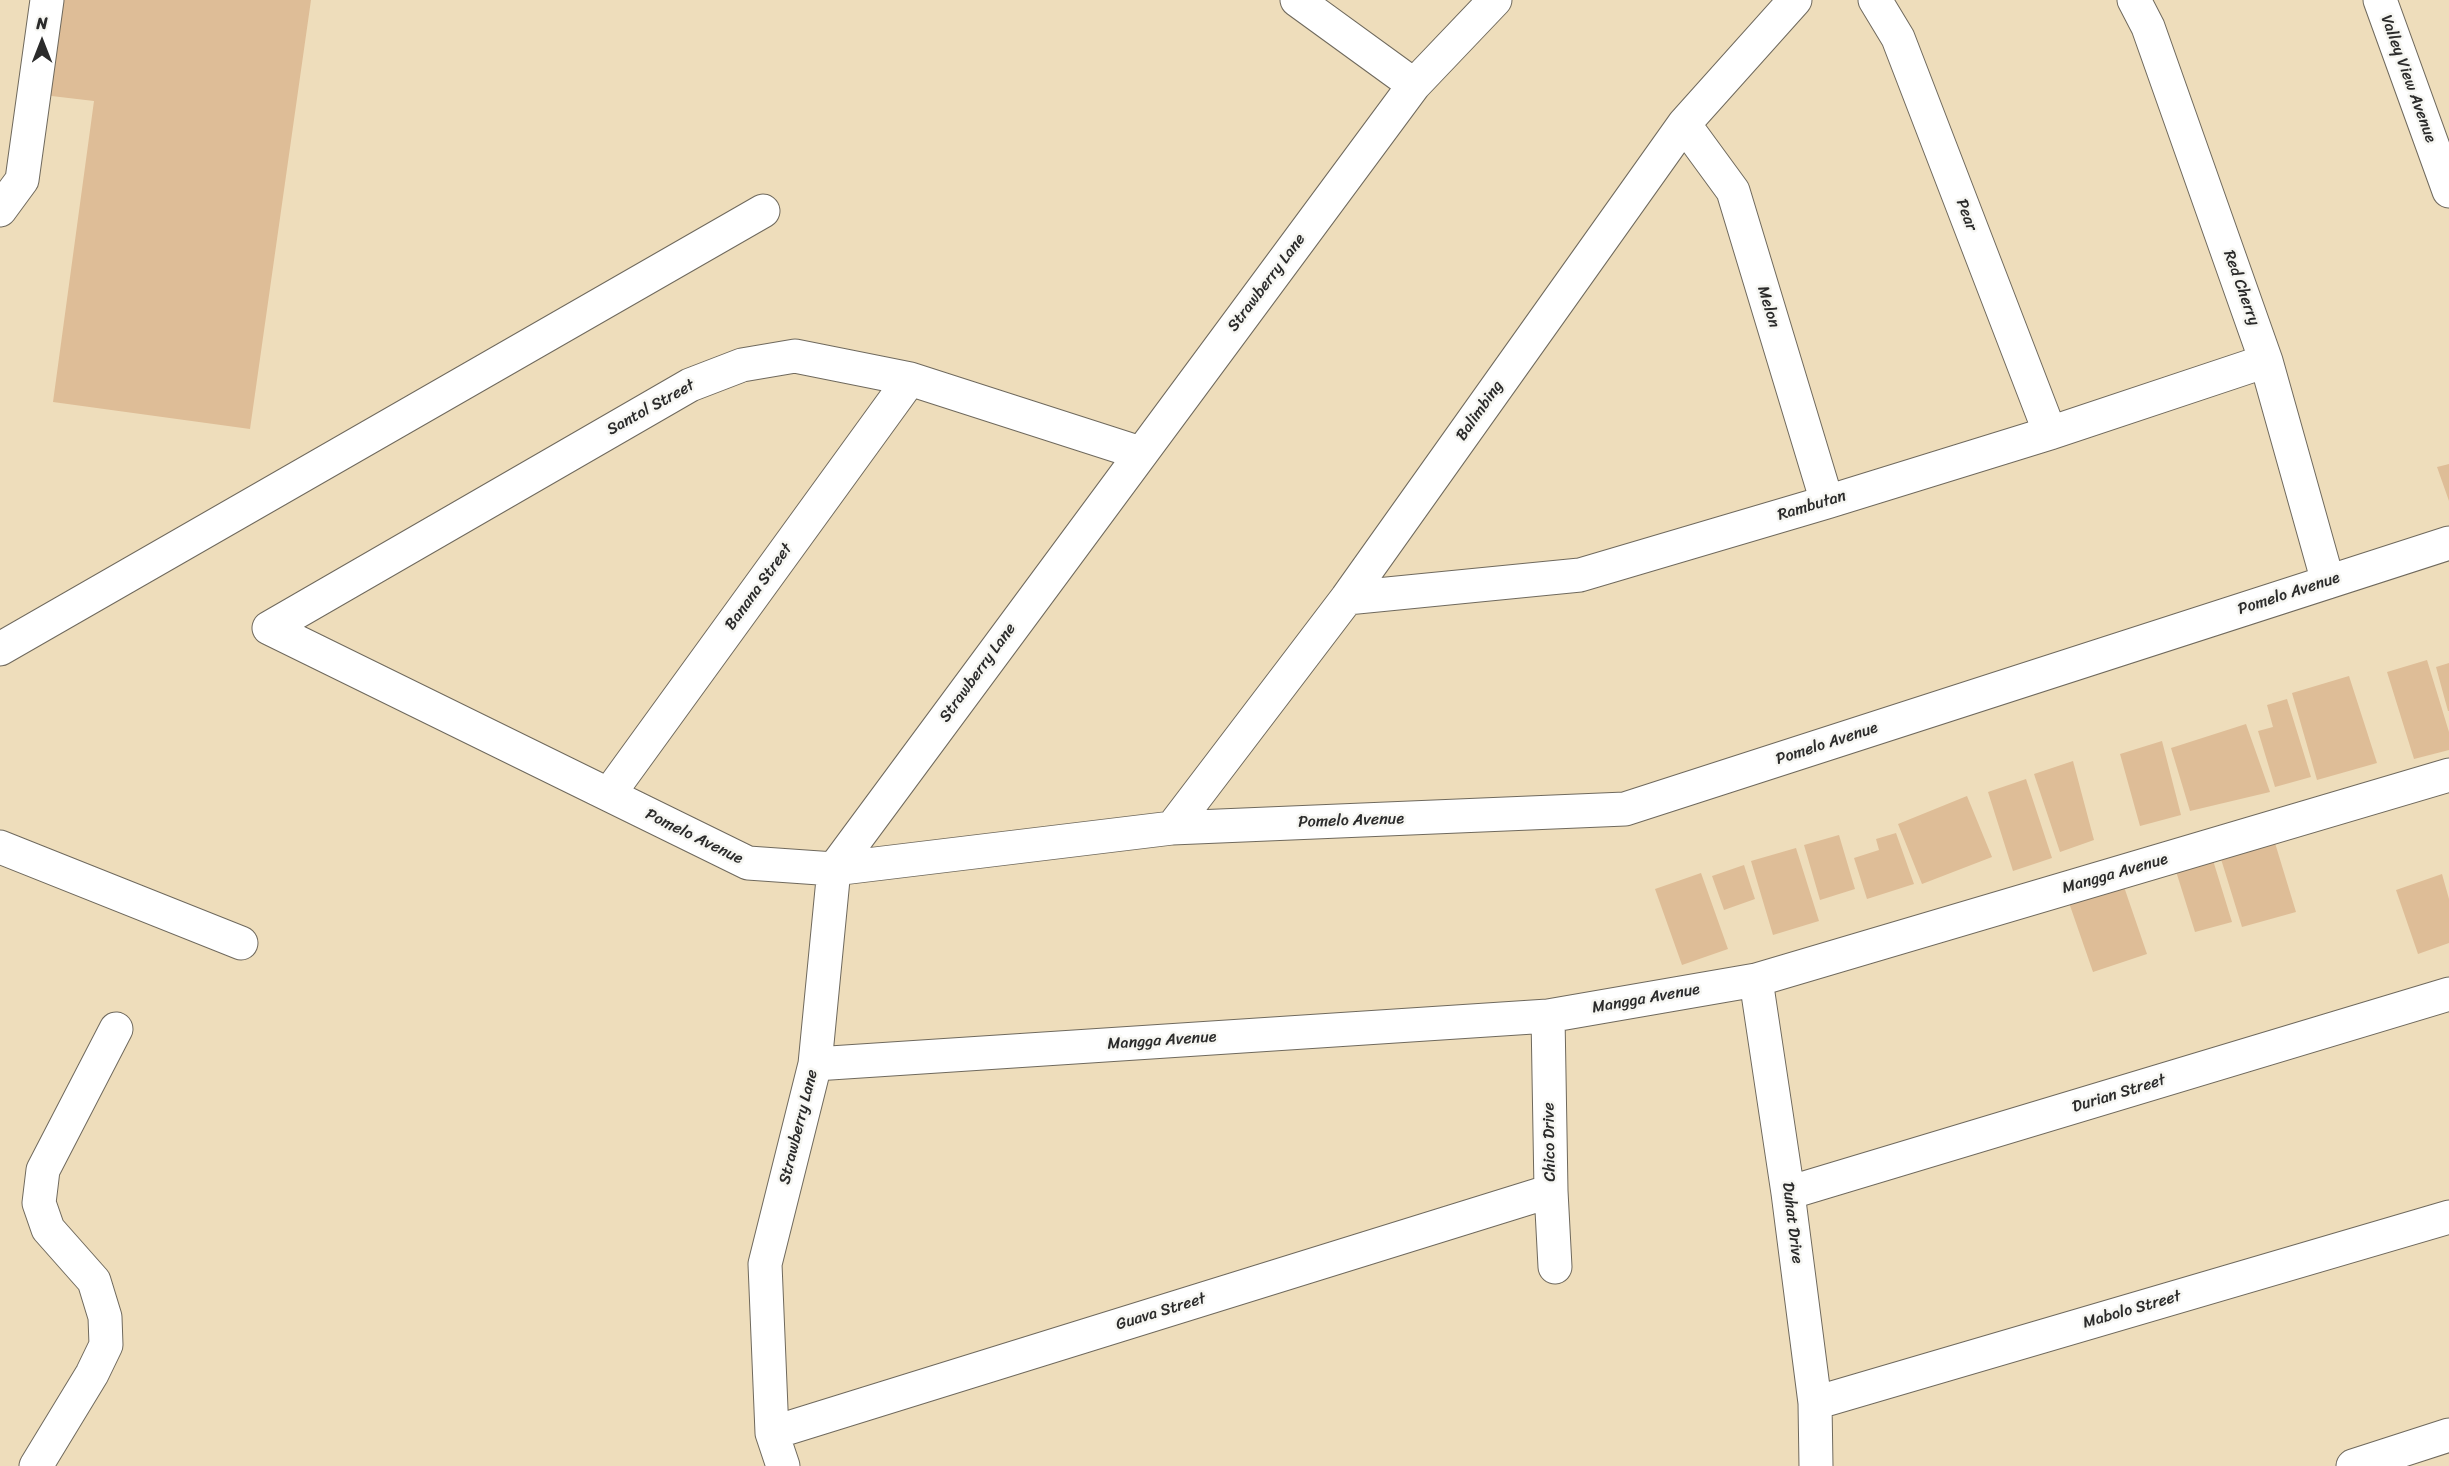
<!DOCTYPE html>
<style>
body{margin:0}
#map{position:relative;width:2449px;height:1466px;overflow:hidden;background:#edb;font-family:Sriracha,sans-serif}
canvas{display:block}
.north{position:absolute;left:12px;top:12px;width:60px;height:60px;-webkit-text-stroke:4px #f6f6f2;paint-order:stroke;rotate:0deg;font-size:16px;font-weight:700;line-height:24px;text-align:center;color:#2b2b2b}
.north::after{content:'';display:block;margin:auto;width:21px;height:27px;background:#2b2b2b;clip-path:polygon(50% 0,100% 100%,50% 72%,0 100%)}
</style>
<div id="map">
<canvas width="2449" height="1466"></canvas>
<div class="north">N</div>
</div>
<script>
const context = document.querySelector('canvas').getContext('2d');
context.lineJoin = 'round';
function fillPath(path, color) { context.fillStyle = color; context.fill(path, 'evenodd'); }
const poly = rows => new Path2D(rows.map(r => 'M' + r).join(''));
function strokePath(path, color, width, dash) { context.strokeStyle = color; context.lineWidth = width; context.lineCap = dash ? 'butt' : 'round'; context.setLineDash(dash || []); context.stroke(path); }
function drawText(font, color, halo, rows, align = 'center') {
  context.font = font + ' Sriracha,sans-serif'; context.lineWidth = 5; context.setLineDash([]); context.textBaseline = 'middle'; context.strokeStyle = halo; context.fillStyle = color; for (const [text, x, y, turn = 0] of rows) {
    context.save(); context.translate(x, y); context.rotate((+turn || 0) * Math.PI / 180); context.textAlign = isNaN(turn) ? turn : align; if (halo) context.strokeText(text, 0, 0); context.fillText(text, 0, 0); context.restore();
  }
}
const building = poly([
 [57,0,311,0,250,429,53,402,94,101,43,95],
 [2449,464,2449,501,2437,467],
 [2427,660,2449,732,2449,750,2414,759,2387,672],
 [2449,663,2449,711,2448,711,2436,667],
 [2349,676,2377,763,2317,780,2292,693],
 [2287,699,2311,777,2275,787,2258,731,2273,727,2267,705],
 [2246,724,2270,792,2190,811,2171,748],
 [2162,741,2181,815,2140,826,2120,754],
 [2073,761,2094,840,2060,852,2034,774],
 [2026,779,2052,858,2013,871,1988,792],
 [1967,796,1992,857,1922,884,1898,824],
 [1896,833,1914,884,1867,899,1854,858,1879,850,1876,839],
 [1839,835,1855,889,1820,900,1804,845],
 [2275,843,2296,912,2242,927,2221,859],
 [1796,848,1819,921,1773,935,1751,861],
 [2212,857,2232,922,2195,932,2175,868],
 [1744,865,1755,899,1724,910,1712,876],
 [1701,873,1728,949,1682,965,1655,889],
 [2442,874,2449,899,2449,943,2418,954,2396,890],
 [2121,878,2147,954,2093,972,2067,897]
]);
const minor = poly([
 [1297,0,1414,85],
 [1875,0,1898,38,2050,433],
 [2134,0,2148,27,2266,361,2328,582],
 [2380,0,2449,191],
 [1684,124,1733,191,1827,502],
 [0,210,22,180,47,0],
 [1347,598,1580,575,1827,502,2050,433,2266,361],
 [269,628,748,863,834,869,1172,828,1625,809,2449,543],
 [269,628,690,385,742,365,795,356,910,379,1140,453],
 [0,649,763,211],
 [609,794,910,379],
 [1172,828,1347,598,1684,124,1795,0],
 [0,847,241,943],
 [1756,980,1788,1193,1815,1403,1816,1466],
 [1548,1016,1551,1191,1555,1267],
 [815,1064,1548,1016,1756,980,2449,775],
 [1788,1193,2449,994],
 [1815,1403,2449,1217],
 [772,1433,1551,1191],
 [36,1466,92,1374,106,1345,105,1317,94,1281,48,1229,39,1203,43,1170,116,1029],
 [783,1466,772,1433,765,1264,815,1064,834,869,1414,85,1495,0],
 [2353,1466,2449,1435]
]);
const streetNames = [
 ["Valley View Avenue",2408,79,70],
 ["Pear",1966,215,69],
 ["Strawberry Lane",1267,283,-53],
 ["Red Cherry",2241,288,70],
 ["Melon",1768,307,73],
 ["Santol Street",651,408,-29],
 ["Balimbing",1480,411,-55],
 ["Rambutan",1812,506,-17],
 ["Banana Street",759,587,-54],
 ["Pomelo Avenue",2289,594,-18],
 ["Strawberry Lane",978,673,-54],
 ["Pomelo Avenue",1827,744,-18],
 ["Pomelo Avenue",1351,821,-2],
 ["Pomelo Avenue",694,837,26],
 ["Mangga Avenue",2115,874,-16],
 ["Mangga Avenue",1646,999,-10],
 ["Mangga Avenue",1162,1041,-4],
 ["Durian Street",2119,1094,-17],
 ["Strawberry Lane",799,1127,-76],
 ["Chico Drive",1550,1142,-91],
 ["Duhat Drive",1792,1223,83],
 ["Mabolo Street",2132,1310,-16],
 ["Guava Street",1161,1312,-17]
];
fillPath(building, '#debd97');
strokePath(minor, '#6f695d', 35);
strokePath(minor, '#fff', 33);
drawText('16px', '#2b2b2b', '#f6f6f2', streetNames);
</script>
